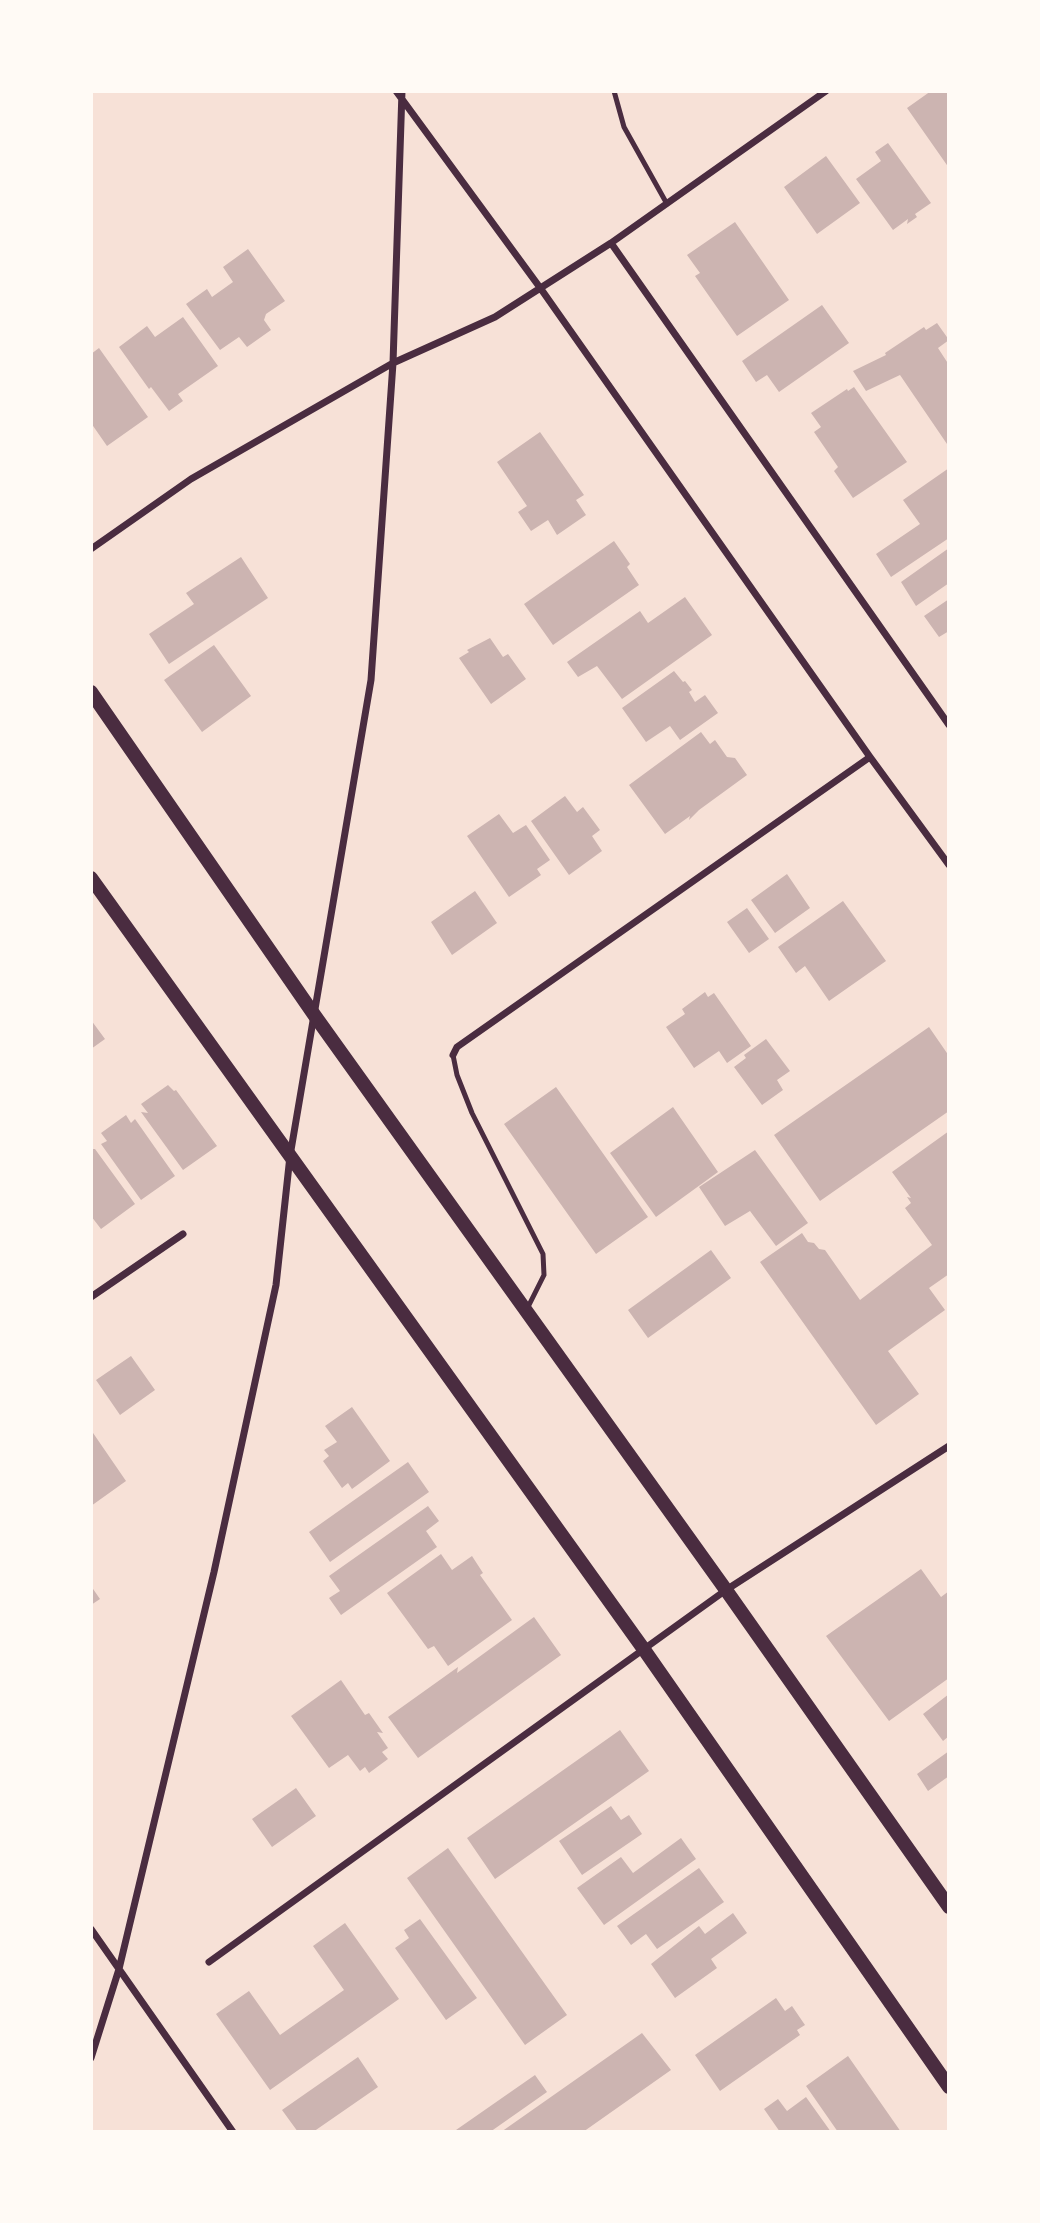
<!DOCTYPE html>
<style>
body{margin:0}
#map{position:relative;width:1040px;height:2223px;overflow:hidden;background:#f7e1d7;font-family:Karla,sans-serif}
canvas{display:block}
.frame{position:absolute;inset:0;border:93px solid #fffaf5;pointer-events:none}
</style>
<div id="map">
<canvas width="1040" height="2223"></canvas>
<div class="frame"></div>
</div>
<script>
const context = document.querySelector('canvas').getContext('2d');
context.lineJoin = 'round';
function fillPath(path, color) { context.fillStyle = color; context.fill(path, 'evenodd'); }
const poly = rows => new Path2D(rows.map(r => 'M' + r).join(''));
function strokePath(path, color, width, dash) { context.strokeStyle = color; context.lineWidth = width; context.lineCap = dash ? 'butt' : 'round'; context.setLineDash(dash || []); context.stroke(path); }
const building = poly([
 [931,91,949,91,949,168,907,108],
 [888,143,931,203,915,214,917,217,907,224,908,219,893,230,856,179,881,161,875,152],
 [826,156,860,203,817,234,784,187],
 [735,222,789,300,737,336,695,276,700,273,687,255],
 [248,249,285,301,266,314,264,320,271,330,247,347,239,337,220,350,186,304,207,289,212,297,233,282,223,267],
 [822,305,849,343,779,392,767,375,756,382,742,361],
 [183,317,218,366,178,394,183,401,169,411,151,387,149,389,119,347,147,326,155,337],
 [937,323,949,340,938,348,949,365,949,443,947,444,900,375,866,391,853,371,886,355,885,353,924,327,926,330],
 [99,348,148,417,107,446,91,423,91,354],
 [854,387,907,462,853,498,834,471,838,467,814,432,821,427,811,413,847,389,848,391],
 [540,432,584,495,576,500,586,515,557,535,548,520,531,531,518,512,527,506,497,462],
 [949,468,949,538,891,577,876,554,920,524,903,500],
 [614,541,630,564,627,567,639,585,553,645,524,604],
 [949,548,949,583,916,606,901,582],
 [241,557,268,598,169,664,149,634,194,604,186,593],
 [685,597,712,635,622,699,597,666,578,677,567,662,640,611,648,623],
 [949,599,949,631,939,637,924,616],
 [490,638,503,657,508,654,526,679,491,704,459,658,469,652,467,650],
 [214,645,251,696,202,732,164,680],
 [674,671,683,682,685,681,692,690,689,692,695,702,705,695,718,713,680,740,670,726,646,742,622,708],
 [701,732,710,744,715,740,727,757,735,758,747,775,699,810,689,820,690,816,665,834,629,785],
 [565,796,577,812,583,807,600,830,592,836,602,851,569,875,531,821],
 [499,814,513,833,526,825,550,860,537,869,541,875,509,897,467,836],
 [787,874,810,908,775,933,751,900],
 [475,891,497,923,452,955,431,922],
 [843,901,886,961,829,1001,805,966,796,973,778,947],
 [747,908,769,939,749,953,727,922],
 [705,992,708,997,714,993,751,1046,727,1063,719,1051,694,1068,666,1027,685,1014,682,1009],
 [91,1020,105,1039,91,1049],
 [929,1027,949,1056,949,1111,820,1201,774,1135],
 [766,1039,790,1071,777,1080,783,1090,762,1105,734,1067,746,1058,744,1055],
 [168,1085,174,1091,176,1090,217,1146,183,1170,141,1112,148,1113,141,1104],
 [556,1087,648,1217,596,1254,504,1124],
 [673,1107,718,1172,656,1217,610,1153],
 [126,1115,131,1123,135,1119,175,1176,141,1200,101,1144,107,1141,101,1133],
 [949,1131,949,1274,929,1288,945,1310,888,1351,919,1394,876,1425,760,1262,802,1233,808,1242,814,1243,819,1249,825,1250,860,1300,932,1245,905,1208,911,1203,907,1197,911,1198,892,1172],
 [91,1149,95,1149,135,1204,101,1229,91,1216],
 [755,1150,808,1223,776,1246,750,1211,725,1226,699,1187],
 [711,1250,731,1278,648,1338,628,1310],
 [131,1356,155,1390,120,1415,96,1380],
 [352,1407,390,1461,352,1489,348,1483,342,1488,323,1461,329,1456,324,1450,337,1442,325,1426],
 [91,1430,126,1481,91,1506],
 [408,1462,429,1492,330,1562,309,1532],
 [428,1506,439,1521,426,1531,437,1547,341,1615,329,1598,340,1591,329,1576],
 [441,1554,452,1570,472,1556,483,1573,480,1575,512,1620,448,1666,434,1646,428,1649,387,1593],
 [921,1569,941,1597,949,1591,949,1678,889,1721,826,1636],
 [91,1586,100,1599,91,1605],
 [534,1617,561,1655,418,1758,388,1717,458,1667,457,1673],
 [341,1680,365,1715,369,1713,383,1733,377,1732,388,1748,382,1752,388,1759,369,1773,365,1767,360,1771,348,1755,329,1768,291,1716],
 [949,1694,949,1736,943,1741,923,1714],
 [620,1730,649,1771,495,1879,467,1838],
 [949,1751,949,1776,928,1791,917,1774],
 [296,1788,316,1816,272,1847,252,1819],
 [611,1806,621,1820,629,1815,642,1834,582,1875,559,1841],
 [681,1838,696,1859,604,1925,577,1888,621,1857,633,1873],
 [448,1848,567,2015,525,2045,407,1878],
 [699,1868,724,1902,657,1949,646,1934,631,1945,617,1926],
 [733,1913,747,1933,711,1959,717,1968,675,1998,651,1964,699,1926,705,1934],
 [420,1919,477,1998,446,2020,395,1948,409,1938,404,1930],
 [345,1923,399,1999,270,2090,216,2014,249,1991,280,2035,344,1990,313,1946],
 [776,1998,785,2011,792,2006,805,2025,797,2030,800,2035,720,2091,695,2055],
 [642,2033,671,2070,583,2132,501,2132],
 [848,2056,901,2132,838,2132,806,2086],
 [358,2057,378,2087,313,2132,298,2132,282,2110],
 [535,2075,547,2092,490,2132,457,2132,456,2130],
 [806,2097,831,2132,780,2132,764,2109,778,2099,787,2111]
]);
const service = poly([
 [614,91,624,127,667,204],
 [453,1055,457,1075,472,1113,543,1254,544,1275,528,1307]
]);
const minor = poly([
 [396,91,541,289,870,757,949,865],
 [611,243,949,725],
 [91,549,191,479,393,363,495,317,611,243,826,91],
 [453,1055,457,1047,870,757],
 [91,1297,183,1234],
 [91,1929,233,2132],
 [209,1962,726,1590,949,1446],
 [91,2058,119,1969,214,1572,276,1285,290,1156,371,680,393,363,402,91]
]);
const secondary = poly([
 [91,692,315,1016,726,1590,949,1907],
 [91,878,645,1651,949,2087]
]);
fillPath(building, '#ccb4b1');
strokePath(service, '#4a2c40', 5);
strokePath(minor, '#4a2c40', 7);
strokePath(secondary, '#4a2c40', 14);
</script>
